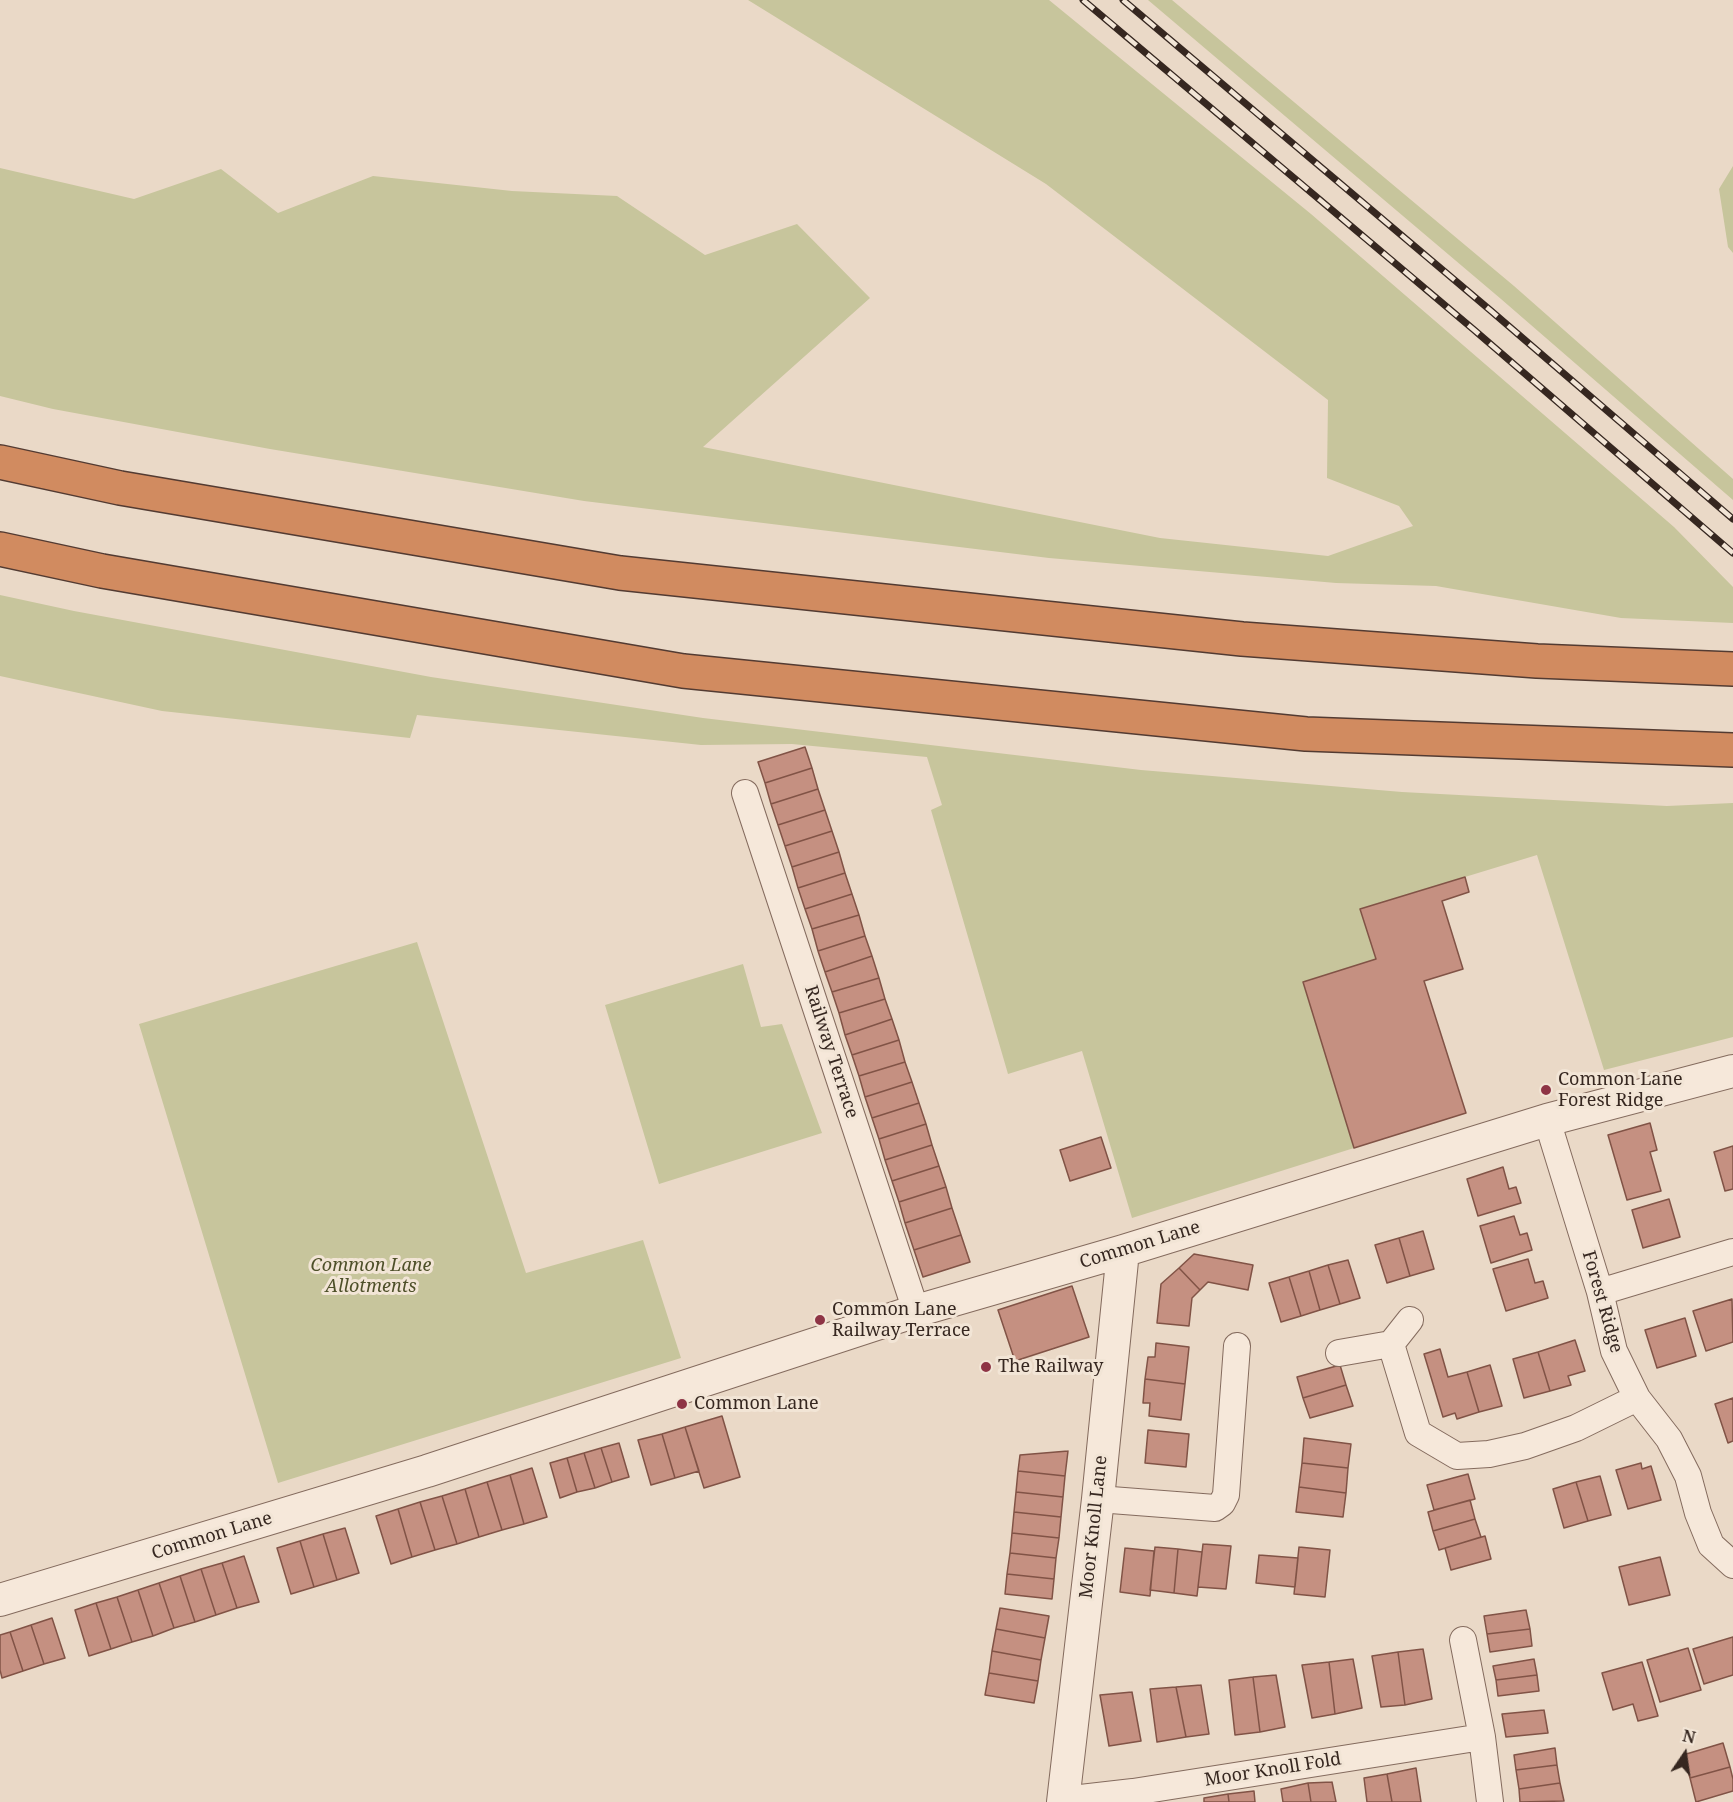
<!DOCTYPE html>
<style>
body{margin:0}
#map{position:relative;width:1733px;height:1802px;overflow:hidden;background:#ead9c7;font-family:"Noto Serif",serif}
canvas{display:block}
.north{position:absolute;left:1655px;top:1724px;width:60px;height:60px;-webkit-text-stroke:4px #f2e5d6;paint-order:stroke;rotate:13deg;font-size:16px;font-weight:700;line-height:24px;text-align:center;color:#362720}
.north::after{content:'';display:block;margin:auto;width:21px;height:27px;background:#362720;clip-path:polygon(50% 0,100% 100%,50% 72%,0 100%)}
</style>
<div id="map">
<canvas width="1733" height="1802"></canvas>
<div class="north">N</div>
</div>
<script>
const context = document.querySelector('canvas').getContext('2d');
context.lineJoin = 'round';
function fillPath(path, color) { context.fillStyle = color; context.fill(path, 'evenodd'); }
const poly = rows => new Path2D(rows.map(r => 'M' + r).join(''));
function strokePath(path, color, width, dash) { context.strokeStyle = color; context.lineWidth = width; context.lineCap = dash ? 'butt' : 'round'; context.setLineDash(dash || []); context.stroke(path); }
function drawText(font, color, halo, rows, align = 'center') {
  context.font = font + ' "Noto Serif",serif'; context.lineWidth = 6; context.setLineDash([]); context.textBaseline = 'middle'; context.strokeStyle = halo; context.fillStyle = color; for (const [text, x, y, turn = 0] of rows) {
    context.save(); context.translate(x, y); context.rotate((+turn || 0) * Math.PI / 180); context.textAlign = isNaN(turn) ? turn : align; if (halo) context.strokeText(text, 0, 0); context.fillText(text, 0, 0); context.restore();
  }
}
const green = poly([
 [748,0,1049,0,1311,214,1674,527,1733,587,1733,623,1621,618,1436,586,1336,583,1049,558,584,501,270,449,53,409,0,396,0,168,134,199,221,169,278,213,373,176,512,191,617,196,705,255,797,224,870,298,703,447,1160,538,1328,556,1413,526,1399,506,1327,478,1328,400,1046,184],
 [1148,0,1172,0,1514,286,1733,479,1733,500,1501,299],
 [1733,166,1733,253,1728,247,1719,189],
 [0,595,74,611,431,677,703,718,1141,770,1402,792,1667,806,1733,803,1733,1037,1604,1070,1537,855,1360,909,1376,959,1303,982,1354,1148,1132,1218,1082,1051,1008,1074,931,810,942,805,927,757,792,744,701,745,417,715,410,738,162,711,0,676],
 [417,942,526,1273,643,1240,681,1358,278,1483,139,1024],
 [743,964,761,1027,782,1024,822,1133,659,1184,605,1005]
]);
const building = poly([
 [805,747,812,768,765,783,758,762,805,747],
 [812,768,818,789,771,804,765,783,812,768],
 [818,789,825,810,778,825,771,804,818,789],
 [825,810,832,831,785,846,778,825,825,810],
 [832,831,839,852,792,867,785,846,832,831],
 [839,852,845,873,798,888,792,867,839,852],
 [845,873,852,894,805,909,798,888,845,873],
 [1465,877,1469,892,1442,901,1463,969,1424,981,1466,1113,1354,1148,1303,982,1376,959,1360,909,1465,877],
 [852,894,859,915,812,929,805,909,852,894],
 [859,915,865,936,818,951,812,929,859,915],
 [865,936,872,956,825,972,818,951,865,936],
 [872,956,879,978,832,992,825,972,872,956],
 [879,978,885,999,839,1013,832,992,879,978],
 [885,999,892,1019,845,1035,839,1013,885,999],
 [892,1019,899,1040,852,1055,845,1035,892,1019],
 [899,1040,905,1062,859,1076,852,1055,899,1040],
 [905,1062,912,1082,865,1097,859,1076,905,1062],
 [912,1082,919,1103,872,1118,865,1097,912,1082],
 [919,1103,926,1124,879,1139,872,1118,919,1103],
 [1650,1123,1657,1150,1650,1152,1661,1191,1627,1200,1608,1135,1650,1123],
 [926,1124,932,1145,885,1160,879,1139,926,1124],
 [1101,1137,1111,1168,1070,1181,1060,1150,1101,1137],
 [932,1145,939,1166,892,1181,885,1160,932,1145],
 [1733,1146,1733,1189,1725,1191,1714,1152,1733,1146],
 [939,1166,946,1187,899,1202,892,1181,939,1166],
 [1503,1167,1509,1189,1516,1187,1521,1203,1478,1216,1467,1179,1503,1167],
 [946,1187,952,1208,905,1223,899,1202,946,1187],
 [1669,1199,1680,1237,1643,1248,1632,1210,1669,1199],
 [952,1208,961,1235,914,1250,905,1223,952,1208],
 [1514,1216,1520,1235,1527,1233,1532,1250,1491,1263,1480,1226,1514,1216],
 [1423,1231,1434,1269,1410,1276,1399,1238,1423,1231],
 [961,1235,970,1262,923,1277,914,1250,961,1235],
 [1399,1238,1410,1276,1387,1283,1375,1245,1399,1238],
 [1194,1254,1253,1265,1248,1290,1208,1282,1200,1290,1179,1268,1194,1254],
 [1528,1259,1535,1283,1543,1281,1548,1298,1506,1311,1493,1269,1528,1259],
 [1348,1260,1360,1298,1340,1304,1328,1265,1348,1260],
 [1328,1265,1340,1304,1320,1310,1309,1271,1328,1265],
 [1179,1268,1200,1290,1192,1298,1189,1326,1157,1323,1161,1284,1179,1268],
 [1309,1271,1320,1310,1301,1316,1289,1277,1309,1271],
 [1289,1277,1301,1316,1281,1322,1269,1283,1289,1277],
 [1072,1286,1089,1337,1015,1361,998,1310,1072,1286],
 [1732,1299,1733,1342,1706,1351,1693,1311,1732,1299],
 [1685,1318,1696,1356,1657,1368,1645,1330,1685,1318],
 [1575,1340,1585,1371,1568,1376,1571,1385,1550,1391,1538,1352,1575,1340],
 [1156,1343,1189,1347,1185,1384,1145,1379,1148,1357,1155,1357,1156,1343],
 [1440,1349,1448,1377,1467,1372,1479,1412,1457,1419,1455,1413,1443,1417,1424,1354,1440,1349],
 [1538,1352,1550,1391,1524,1398,1513,1359,1538,1352],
 [1340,1365,1346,1385,1303,1398,1297,1377,1340,1365],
 [1490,1365,1502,1406,1479,1412,1467,1372,1490,1365],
 [1145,1379,1185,1384,1181,1420,1149,1416,1150,1403,1143,1403,1145,1379],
 [1346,1385,1353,1406,1310,1418,1303,1398,1346,1385],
 [1733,1398,1733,1441,1728,1443,1715,1404,1733,1398],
 [722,1416,740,1477,704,1488,685,1427,722,1416],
 [685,1427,699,1471,675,1478,662,1434,685,1427],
 [1148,1430,1189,1434,1186,1467,1145,1463,1148,1430],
 [662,1434,675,1478,651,1485,638,1440,662,1434],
 [1304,1438,1351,1444,1348,1468,1302,1463,1304,1438],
 [619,1443,629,1477,612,1482,601,1448,619,1443],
 [601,1448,612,1482,595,1488,584,1453,601,1448],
 [1068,1451,1065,1476,1018,1471,1020,1455,1068,1451],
 [584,1453,595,1488,577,1492,567,1458,584,1453],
 [567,1458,577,1492,560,1498,550,1463,567,1458],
 [1302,1463,1348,1468,1346,1493,1299,1487,1302,1463],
 [1641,1463,1642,1469,1651,1466,1661,1500,1628,1509,1616,1470,1641,1463],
 [532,1468,547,1517,524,1524,510,1475,532,1468],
 [1018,1471,1065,1476,1063,1497,1016,1492,1018,1471],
 [1468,1474,1475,1499,1434,1510,1427,1485,1468,1474],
 [510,1475,524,1524,502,1530,487,1482,510,1475],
 [1600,1476,1611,1515,1588,1521,1576,1482,1600,1476],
 [487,1482,502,1530,479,1537,465,1489,487,1482],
 [1576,1482,1588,1521,1564,1528,1553,1489,1576,1482],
 [1299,1487,1346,1493,1343,1517,1296,1512,1299,1487],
 [465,1489,479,1537,457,1544,442,1496,465,1489],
 [1016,1492,1063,1497,1061,1517,1014,1512,1016,1492],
 [442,1496,457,1544,435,1550,420,1502,442,1496],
 [1470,1500,1475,1519,1433,1531,1428,1512,1470,1500],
 [420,1502,435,1550,412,1557,398,1509,420,1502],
 [398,1509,412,1557,391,1564,376,1516,398,1509],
 [1014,1512,1061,1517,1059,1538,1012,1533,1014,1512],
 [1475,1519,1481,1537,1439,1550,1433,1531,1475,1519],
 [345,1528,359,1573,337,1580,323,1534,345,1528],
 [1012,1533,1059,1538,1056,1558,1010,1553,1012,1533],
 [323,1534,337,1580,314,1587,300,1541,323,1534],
 [1485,1536,1491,1559,1451,1570,1445,1548,1485,1536],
 [300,1541,314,1587,291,1594,277,1548,300,1541],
 [1203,1544,1231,1546,1226,1589,1198,1587,1203,1544],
 [1155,1547,1178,1549,1174,1593,1150,1590,1155,1547],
 [1299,1547,1330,1550,1325,1597,1294,1594,1299,1547],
 [1125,1548,1154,1551,1150,1596,1120,1592,1125,1548],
 [1178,1549,1202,1552,1197,1596,1174,1593,1178,1549],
 [1010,1553,1056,1558,1054,1579,1007,1574,1010,1553],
 [1259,1555,1298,1558,1295,1587,1256,1583,1259,1555],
 [244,1556,259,1602,237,1608,222,1563,244,1556],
 [1660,1557,1670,1595,1629,1605,1619,1567,1660,1557],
 [222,1563,237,1608,216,1615,201,1569,222,1563],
 [201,1569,216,1615,195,1622,180,1576,201,1569],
 [1007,1574,1054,1579,1052,1599,1005,1594,1007,1574],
 [180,1576,195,1622,174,1628,159,1583,180,1576],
 [159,1583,174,1628,153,1636,138,1590,159,1583],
 [138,1590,153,1636,132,1642,117,1597,138,1590],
 [117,1597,132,1642,111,1649,96,1603,117,1597],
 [96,1603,111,1649,89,1656,75,1610,96,1603],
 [1000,1608,1049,1616,1045,1638,996,1629,1000,1608],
 [1526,1610,1530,1629,1487,1634,1484,1616,1526,1610],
 [52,1618,65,1658,44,1664,31,1625,52,1618],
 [31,1625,44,1664,23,1671,10,1632,31,1625],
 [996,1629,1045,1638,1041,1660,992,1651,996,1629],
 [1530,1629,1532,1646,1490,1652,1487,1634,1530,1629],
 [10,1632,23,1671,2,1678,0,1670,0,1635,10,1632],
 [1733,1637,1733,1675,1704,1684,1693,1649,1733,1637],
 [1688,1648,1701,1690,1660,1702,1647,1660,1688,1648],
 [1423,1649,1432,1699,1405,1705,1398,1652,1423,1649],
 [992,1651,1041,1660,1038,1681,989,1673,992,1651],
 [1398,1652,1405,1705,1381,1707,1372,1656,1398,1652],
 [1353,1659,1362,1708,1335,1714,1329,1662,1353,1659],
 [1534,1659,1537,1675,1496,1680,1493,1666,1534,1659],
 [1329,1662,1335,1714,1312,1718,1302,1665,1329,1662],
 [1642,1662,1658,1716,1638,1721,1633,1704,1613,1710,1602,1673,1642,1662],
 [989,1673,1038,1681,1034,1703,985,1695,989,1673],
 [1276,1675,1285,1727,1260,1732,1253,1677,1276,1675],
 [1537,1675,1539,1691,1498,1696,1496,1680,1537,1675],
 [1253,1677,1260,1732,1235,1735,1229,1680,1253,1677],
 [1201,1685,1209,1734,1186,1737,1176,1687,1201,1685],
 [1176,1687,1186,1737,1157,1742,1150,1689,1176,1687],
 [1132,1692,1141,1741,1109,1746,1100,1695,1132,1692],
 [1544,1710,1548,1733,1506,1737,1502,1714,1544,1710],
 [1723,1743,1730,1767,1690,1778,1683,1755,1723,1743],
 [1555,1748,1557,1765,1516,1770,1514,1755,1555,1748],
 [1557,1765,1560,1783,1519,1789,1516,1770,1557,1765],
 [1730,1767,1733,1779,1733,1791,1696,1802,1690,1778,1730,1767],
 [1416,1768,1421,1802,1392,1802,1387,1774,1416,1768],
 [1387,1774,1392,1802,1367,1802,1364,1778,1387,1774],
 [1332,1782,1336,1802,1311,1802,1308,1783,1332,1782],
 [1308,1783,1311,1802,1283,1802,1281,1789,1308,1783],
 [1560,1783,1564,1801,1520,1802,1519,1789,1560,1783],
 [1254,1791,1255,1802,1229,1802,1228,1794,1254,1791],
 [1228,1794,1229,1802,1204,1802,1204,1798,1228,1794]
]);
const minor = poly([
 [745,793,916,1311],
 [1547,1120,1600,1292,1614,1351,1637,1398,1669,1439,1688,1476,1698,1513,1711,1545,1733,1565],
 [1600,1292,1733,1252],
 [1391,1344,1418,1433,1457,1456,1489,1454,1525,1446,1576,1428,1637,1398],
 [1339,1353,1391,1344,1410,1320],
 [1098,1499,1215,1508,1222,1503,1226,1495,1237,1346],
 [1463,1640,1482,1737,1490,1802],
 [1063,1800,1133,1792,1482,1737]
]);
const tertiary = poly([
 [0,1600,427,1471,916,1311,1123,1251,1547,1120,1733,1071],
 [1063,1802,1098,1499,1123,1251]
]);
const motorway = poly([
 [0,462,120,488,620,573,1242,639,1537,661,1733,669],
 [0,549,102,571,683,671,1306,734,1733,750]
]);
const rail = poly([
 [1083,0,1473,329,1733,553],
 [1123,0,1490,310,1733,519]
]);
const markers = [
 [1546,1090,6,"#8e3445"],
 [820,1320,6,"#8e3445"],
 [986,1367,6,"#8e3445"],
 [682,1404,6,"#8e3445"]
];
const streetNames = [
 ["Railway Terrace",831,1052,72],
 ["Common Lane",1140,1245,-17],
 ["Forest Ridge",1602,1302,74],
 ["Moor Knoll Lane",1094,1527,-84],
 ["Common Lane",212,1536,-17],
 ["Moor Knoll Fold",1273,1770,-9]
];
const poiNames = [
 ["Common Lane",1558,1080],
 ["Forest Ridge",1558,1101],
 ["Common Lane",832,1310],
 ["Railway Terrace",832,1331],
 ["The Railway",998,1367],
 ["Common Lane",694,1404]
];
const parkNames = [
 ["Common Lane",371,1266],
 ["Allotments",371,1287]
];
fillPath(green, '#c7c59c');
fillPath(building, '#c59081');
strokePath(building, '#815346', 1.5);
strokePath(minor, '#846b5e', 28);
strokePath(tertiary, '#846b5e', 34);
strokePath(motorway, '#533b32', 36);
strokePath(minor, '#f6e8da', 26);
strokePath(tertiary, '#f6e8da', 32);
strokePath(motorway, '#d18b60', 33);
strokePath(rail, '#362720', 7);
strokePath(rail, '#f2e5d6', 4.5, [14]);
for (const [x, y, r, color] of markers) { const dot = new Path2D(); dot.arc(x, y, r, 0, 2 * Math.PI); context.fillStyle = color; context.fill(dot); strokePath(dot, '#f2e5d6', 2); }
drawText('18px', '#362720', '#f2e5d6', streetNames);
drawText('18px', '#362720', '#f2e5d6', poiNames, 'left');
drawText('italic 18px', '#4e5029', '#f2e5d6', parkNames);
</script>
